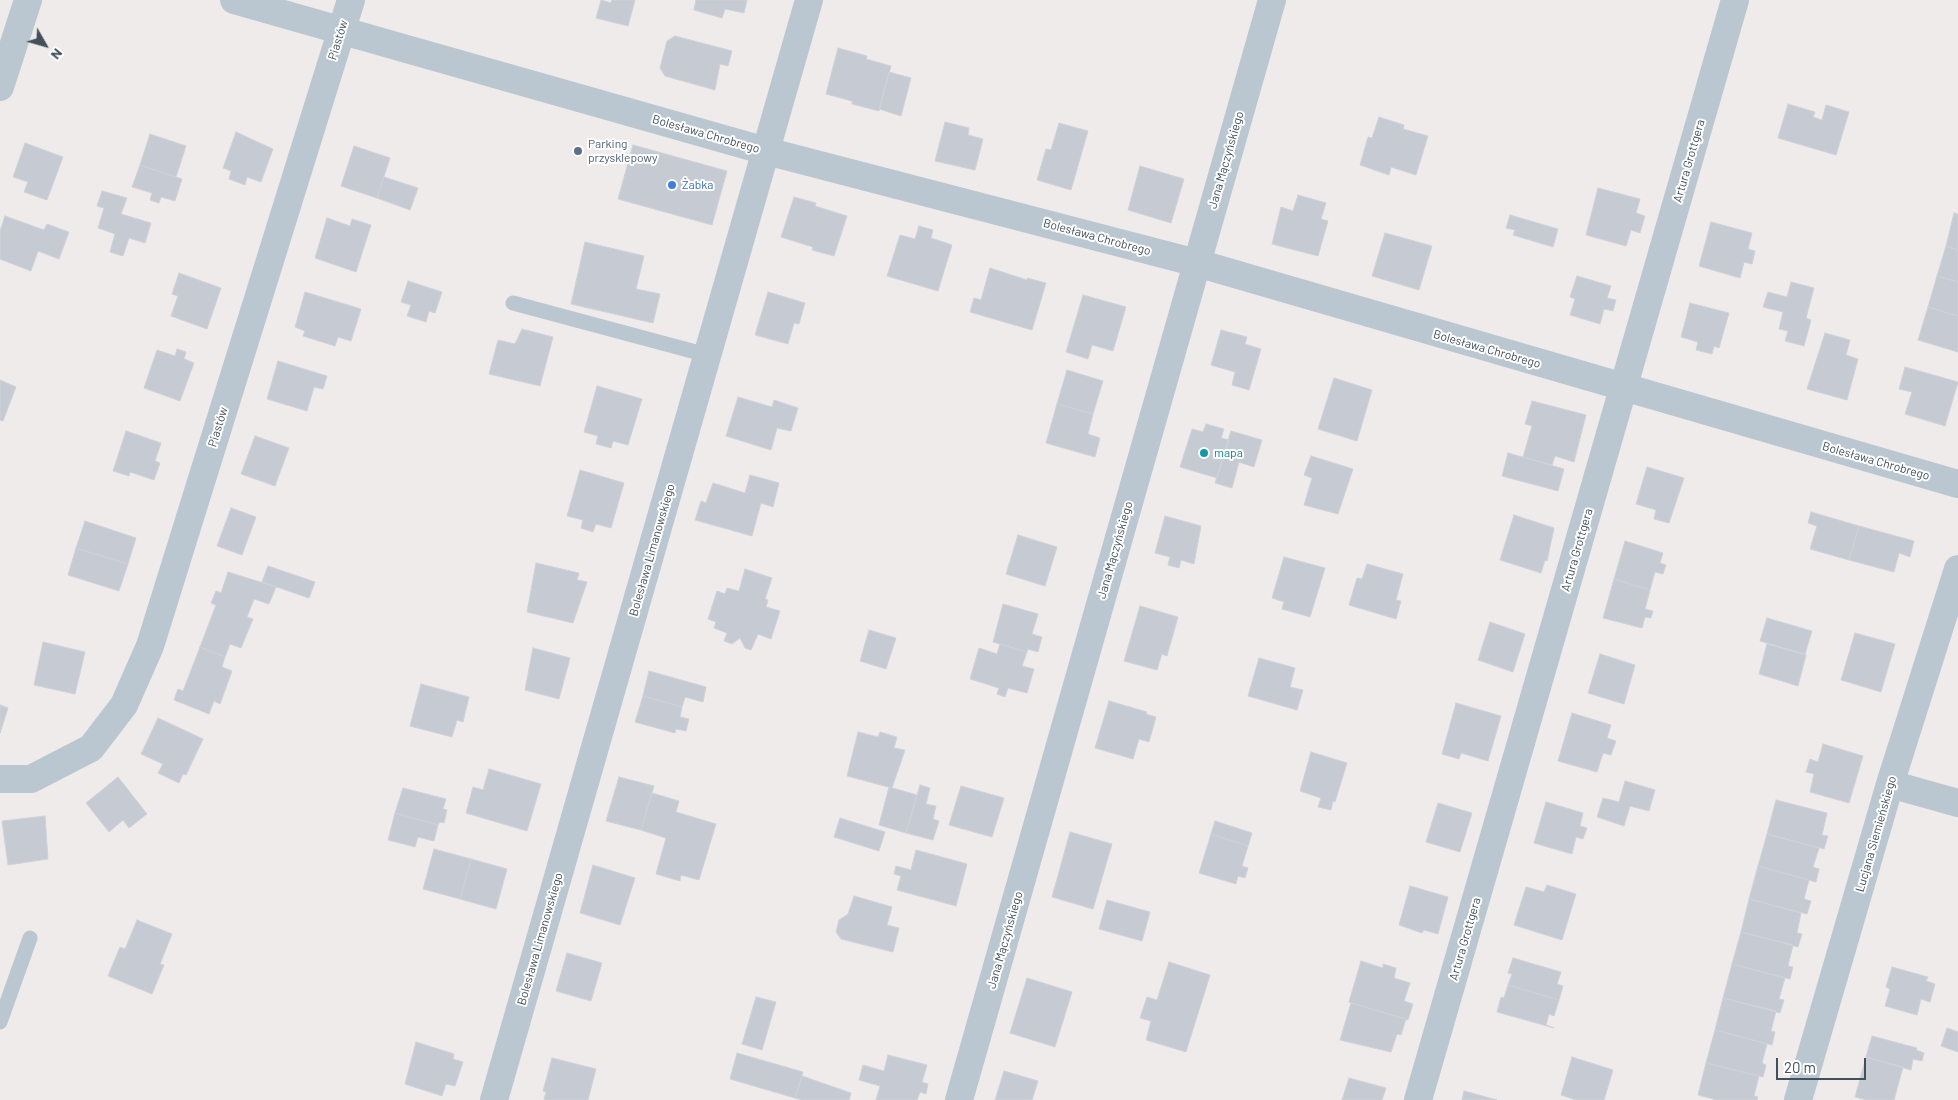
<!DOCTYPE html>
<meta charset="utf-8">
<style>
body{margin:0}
#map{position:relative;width:1958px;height:1100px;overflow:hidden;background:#efebeb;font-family:Barlow,sans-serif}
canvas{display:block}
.north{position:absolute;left:20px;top:20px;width:50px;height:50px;-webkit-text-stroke:4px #fff;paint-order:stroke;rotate:128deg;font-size:14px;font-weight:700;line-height:20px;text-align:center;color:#42505a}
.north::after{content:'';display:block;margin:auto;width:18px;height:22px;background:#42505a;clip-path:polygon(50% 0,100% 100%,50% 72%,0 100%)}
.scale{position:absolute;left:1776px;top:1058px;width:90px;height:22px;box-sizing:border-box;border:2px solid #42505a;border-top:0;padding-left:6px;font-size:15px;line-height:18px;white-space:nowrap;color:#42505a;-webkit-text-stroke:4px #fff;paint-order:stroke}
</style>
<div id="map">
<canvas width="1958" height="1100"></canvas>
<div class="north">N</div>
<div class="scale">20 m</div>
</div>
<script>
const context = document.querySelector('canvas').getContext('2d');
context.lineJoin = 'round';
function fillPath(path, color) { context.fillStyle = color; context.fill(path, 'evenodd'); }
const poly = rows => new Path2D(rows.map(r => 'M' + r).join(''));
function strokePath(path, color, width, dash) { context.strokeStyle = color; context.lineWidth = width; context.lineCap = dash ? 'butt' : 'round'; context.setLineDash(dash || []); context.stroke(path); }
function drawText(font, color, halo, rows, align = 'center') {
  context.font = font + ' Barlow,sans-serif'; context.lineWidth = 4; context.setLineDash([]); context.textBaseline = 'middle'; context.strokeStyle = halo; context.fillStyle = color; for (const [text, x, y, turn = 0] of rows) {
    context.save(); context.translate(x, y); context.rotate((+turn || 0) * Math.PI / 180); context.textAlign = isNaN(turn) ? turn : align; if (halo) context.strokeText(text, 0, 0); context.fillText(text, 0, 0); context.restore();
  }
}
const building = poly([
 [601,0,611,3,612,0,635,0,628,26,596,18,601,0],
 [696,0,747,0,744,13,725,9,722,18,694,10,696,0],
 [675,36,732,51,728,66,720,64,715,90,665,76,660,68,667,41,675,36],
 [838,48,867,56,866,59,891,66,879,111,852,104,852,101,826,94,838,48],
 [889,72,911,78,901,116,879,109,889,72],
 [1788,104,1815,112,1813,117,1822,120,1826,105,1849,112,1836,155,1778,138,1788,104],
 [1379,117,1404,125,1403,129,1428,136,1416,175,1391,167,1389,175,1360,165,1368,137,1372,138,1379,117],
 [945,122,969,128,968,135,983,139,975,170,935,161,945,122],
 [1059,123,1088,131,1071,190,1037,180,1046,149,1051,150,1059,123],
 [236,132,273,149,261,182,247,177,245,185,229,179,231,171,223,168,236,132],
 [150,134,186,146,176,177,140,165,150,134],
 [25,143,63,157,47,200,24,192,28,182,13,177,25,143],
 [633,145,727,171,712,225,618,199,633,145],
 [354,146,390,158,377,198,341,186,354,146],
 [140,165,182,179,175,201,161,197,159,203,150,200,152,193,132,187,140,165],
 [1140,166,1184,179,1171,223,1128,210,1140,166],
 [384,177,418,188,410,210,377,198,384,177],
 [1598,188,1640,199,1636,213,1645,216,1640,233,1631,230,1626,246,1586,235,1598,188],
 [102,191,127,198,121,214,151,223,145,243,129,238,123,256,110,252,115,234,98,228,104,208,97,206,102,191],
 [1298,195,1326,203,1321,219,1328,221,1318,256,1272,244,1281,207,1293,211,1298,195],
 [794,197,816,203,815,206,847,216,834,256,812,250,813,247,781,237,794,197],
 [1954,213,1958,214,1958,250,1946,246,1954,213],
 [1510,215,1558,229,1553,247,1513,235,1515,230,1506,228,1510,215],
 [5,216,44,230,47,224,69,232,59,259,38,251,31,271,0,259,0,231,5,216],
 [327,218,350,226,352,219,371,225,356,272,315,258,327,218],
 [1711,222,1752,233,1748,249,1755,251,1752,264,1744,262,1740,278,1699,266,1711,222],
 [919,226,933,230,931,238,952,245,938,291,887,276,900,235,915,239,919,226],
 [1385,233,1432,246,1419,290,1372,276,1385,233],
 [585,242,644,256,636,289,660,294,653,323,571,304,585,242],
 [1946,246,1958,250,1958,282,1937,276,1946,246],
 [990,268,1027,280,1027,278,1046,283,1032,330,970,312,974,298,981,300,990,268],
 [179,273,221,288,207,329,171,316,178,296,172,294,179,273],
 [1577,276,1611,286,1607,298,1616,300,1613,311,1604,309,1600,324,1570,315,1575,299,1570,297,1577,276],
 [1937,276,1958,282,1958,316,1928,307,1937,276],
 [408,281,442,292,435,313,429,311,426,322,407,316,411,305,401,302,408,281],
 [1791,282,1814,288,1806,318,1811,320,1804,346,1785,341,1788,331,1779,329,1783,312,1763,307,1768,292,1787,297,1791,282],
 [305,292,361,309,351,341,338,337,335,346,303,336,305,331,295,327,305,292],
 [768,292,805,303,799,324,794,323,788,344,755,335,768,292],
 [1083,295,1126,307,1113,351,1092,345,1088,359,1066,352,1083,295],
 [1690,303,1729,313,1719,348,1714,346,1712,354,1696,350,1698,342,1681,337,1690,303],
 [1928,307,1958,316,1958,352,1918,340,1928,307],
 [522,329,553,337,540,386,489,374,498,340,515,344,522,329],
 [1221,330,1247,337,1245,344,1261,349,1249,390,1232,385,1235,372,1211,365,1221,330],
 [1825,333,1850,340,1846,355,1858,359,1847,400,1807,389,1825,333],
 [177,349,186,352,184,359,194,363,180,401,144,388,157,350,175,356,177,349],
 [278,361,327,376,323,389,314,387,307,411,267,399,278,361],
 [1905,367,1958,382,1945,426,1905,414,1912,392,1899,389,1905,367],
 [1067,370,1103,381,1093,414,1057,404,1067,370],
 [1334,378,1372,390,1357,441,1318,429,1334,378],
 [0,380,16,387,3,421,0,420,0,380],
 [597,386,642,399,628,445,613,441,611,448,596,444,598,436,584,432,597,386],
 [738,397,772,407,774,400,798,408,791,431,777,428,771,450,726,436,738,397],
 [1532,401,1586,415,1574,462,1555,456,1552,465,1523,457,1532,426,1525,424,1532,401],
 [1057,404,1093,414,1088,434,1100,438,1095,457,1046,443,1057,404],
 [1206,424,1224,429,1221,438,1229,440,1217,478,1180,467,1192,429,1203,432,1206,424],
 [126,431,161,443,155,461,160,463,154,480,130,472,129,476,113,471,126,431],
 [1231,431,1262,440,1254,467,1239,462,1232,488,1215,483,1231,431],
 [255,436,289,448,275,486,241,474,255,436],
 [1508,453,1564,469,1558,491,1502,476,1508,453],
 [1311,456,1353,469,1338,514,1304,505,1312,478,1304,475,1311,456],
 [1647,467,1684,478,1669,523,1654,519,1656,510,1636,504,1647,467],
 [580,470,624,483,611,528,596,524,593,532,581,528,583,520,567,516,580,470],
 [750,475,779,483,773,507,761,503,752,536,695,520,701,501,706,503,713,483,745,493,750,475],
 [231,508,256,517,242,555,217,546,231,508],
 [1811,512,1859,526,1849,560,1810,549,1817,526,1808,523,1811,512],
 [1514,515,1554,528,1547,561,1545,560,1541,573,1500,560,1514,515],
 [1165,516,1201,526,1194,564,1181,560,1179,568,1168,565,1170,557,1155,553,1165,516],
 [85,521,136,538,128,564,76,548,85,521],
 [1859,526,1914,541,1910,557,1899,553,1894,572,1849,560,1859,526],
 [1018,535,1057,547,1045,586,1006,574,1018,535],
 [1625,541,1663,553,1660,563,1666,565,1663,574,1655,572,1650,590,1614,579,1625,541],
 [76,548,128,564,119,591,68,575,76,548],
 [1284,557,1325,568,1310,617,1282,609,1284,602,1272,598,1284,557],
 [536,563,579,573,577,580,587,582,573,623,527,612,536,563],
 [1367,564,1403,574,1396,600,1401,601,1396,619,1349,605,1357,578,1362,579,1367,564],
 [268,566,315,582,309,598,262,582,268,566],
 [745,569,772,578,765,599,768,600,766,607,780,611,771,639,758,634,751,650,745,648,740,638,732,644,724,641,727,633,714,628,716,622,708,619,717,591,725,594,727,588,739,591,745,569],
 [228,572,276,587,269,604,254,599,247,617,253,619,241,648,230,644,225,657,200,647,216,605,211,603,216,591,221,593,228,572],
 [1614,579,1650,590,1645,609,1653,611,1651,618,1645,617,1642,628,1603,618,1614,579],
 [1003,604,1038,614,1032,634,1042,637,1038,652,1028,649,1027,652,993,642,1003,604],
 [1140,606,1178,617,1167,656,1162,654,1157,670,1124,661,1140,606],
 [1767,618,1812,631,1805,654,1760,641,1767,618],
 [1490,622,1525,634,1513,672,1478,660,1490,622],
 [869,630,896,638,886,669,860,661,869,630],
 [1855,633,1895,644,1881,692,1841,680,1855,633],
 [43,642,85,652,75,694,34,685,43,642],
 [1000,644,1027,652,1022,666,1034,669,1027,693,1008,688,1005,697,997,694,999,688,970,679,979,648,997,654,1000,644],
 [1767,644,1806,655,1798,686,1759,674,1767,644],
 [200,647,225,657,222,667,232,671,220,704,214,701,209,714,174,700,178,689,183,691,200,647],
 [533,648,570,658,559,699,525,690,533,648],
 [1600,654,1635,665,1624,704,1588,693,1600,654],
 [1259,658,1295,668,1290,687,1303,690,1297,710,1248,696,1259,658],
 [649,671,706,687,703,702,685,697,682,707,643,696,649,671],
 [421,684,469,697,463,722,457,720,452,737,410,726,421,684],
 [643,696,682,707,680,717,689,719,686,731,676,729,675,733,635,722,643,696],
 [1109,701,1147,712,1146,714,1156,717,1149,742,1139,739,1133,759,1095,748,1109,701],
 [1456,703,1501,716,1488,761,1461,753,1459,759,1442,754,1456,703],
 [0,705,8,708,0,733,0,705],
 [1572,713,1611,725,1607,738,1616,741,1611,755,1603,753,1597,772,1558,761,1572,713],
 [158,718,203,739,186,775,183,774,179,783,158,773,163,764,141,754,158,718],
 [858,732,878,737,880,732,897,737,894,748,905,750,892,788,847,776,858,732],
 [1823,744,1863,756,1849,803,1810,792,1814,774,1806,772,1810,759,1818,762,1823,744],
 [1311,752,1347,763,1335,802,1333,801,1331,810,1318,807,1321,798,1300,791,1311,752],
 [489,769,541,784,527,831,466,813,473,787,483,790,489,769],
 [118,777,147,814,129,828,123,820,109,832,86,803,118,777],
 [619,777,654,786,641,830,606,821,619,777],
 [1625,781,1655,790,1649,811,1630,806,1624,826,1597,817,1603,798,1619,802,1625,781],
 [920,785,930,788,926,804,936,806,933,819,939,821,933,840,906,833,920,785],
 [961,786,1004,798,992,837,949,825,961,786],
 [889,787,917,795,906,833,879,825,889,787],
 [403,788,446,799,443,809,447,810,444,823,440,822,438,825,395,813,403,788],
 [652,793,679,801,676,812,716,824,699,880,681,875,680,881,656,874,666,838,641,830,652,793],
 [1776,800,1827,813,1822,835,1828,836,1824,849,1767,834,1776,800],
 [1546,802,1583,813,1580,826,1587,828,1583,839,1576,837,1572,854,1534,843,1546,802],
 [1438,803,1472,813,1460,852,1426,842,1438,803],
 [395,813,438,825,434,841,418,837,415,847,388,840,395,813],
 [45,816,48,859,8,865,2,821,45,816],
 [840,818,885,832,879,851,834,837,840,818],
 [1215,821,1252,833,1248,846,1211,834,1215,821],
 [1070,832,1112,844,1093,909,1052,897,1070,832],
 [1211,834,1248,846,1242,866,1248,868,1245,878,1238,876,1236,884,1199,873,1211,834],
 [1767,834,1819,848,1813,867,1819,869,1816,882,1758,866,1767,834],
 [434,849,471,859,460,899,423,889,434,849],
 [916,850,967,864,956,906,897,890,901,876,894,874,896,866,911,870,916,850],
 [471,859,507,869,496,909,460,899,471,859],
 [593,865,635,878,620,925,580,913,593,865],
 [1758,866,1809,880,1804,899,1811,901,1807,914,1749,899,1758,866],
 [1547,885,1576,894,1562,940,1514,925,1526,887,1544,892,1547,885],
 [1410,886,1448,897,1438,934,1424,930,1422,933,1399,925,1410,886],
 [854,896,892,907,887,925,899,928,893,952,841,939,836,932,839,920,848,914,854,896],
 [1749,899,1801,913,1797,933,1802,934,1798,947,1741,932,1749,899],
 [1107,900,1150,912,1142,941,1099,929,1107,900],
 [137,920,172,934,160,964,164,965,152,994,108,976,120,947,125,949,137,920],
 [1741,932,1793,945,1788,966,1793,967,1790,979,1732,964,1741,932],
 [567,953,602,963,591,1001,556,991,567,953],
 [1513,958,1561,972,1557,984,1563,986,1559,1000,1508,985,1512,974,1508,973,1513,958],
 [1361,961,1383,968,1383,964,1396,968,1394,978,1410,983,1404,1001,1413,1004,1408,1020,1349,1002,1361,961],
 [1169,962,1210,975,1186,1052,1146,1040,1151,1021,1140,1018,1147,997,1157,1000,1169,962],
 [1732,964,1785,978,1779,999,1784,1000,1780,1013,1723,998,1732,964],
 [1892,967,1928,977,1926,981,1935,984,1930,1002,1921,999,1917,1015,1885,1006,1890,989,1886,987,1892,967],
 [1027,978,1072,992,1055,1047,1010,1033,1027,978],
 [1508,985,1559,1000,1554,1016,1549,1014,1546,1025,1554,1028,1497,1012,1501,997,1504,998,1508,985],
 [756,997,776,1002,762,1050,742,1044,756,997],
 [1723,998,1776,1011,1771,1031,1775,1032,1772,1045,1715,1030,1723,998],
 [1351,1003,1406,1019,1401,1035,1397,1034,1391,1052,1340,1040,1351,1003],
 [1947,1028,1958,1032,1958,1052,1941,1046,1947,1028],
 [1715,1030,1767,1044,1762,1063,1766,1065,1763,1077,1706,1063,1715,1030],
 [1872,1036,1917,1048,1916,1050,1924,1053,1922,1061,1913,1059,1911,1070,1866,1057,1872,1036],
 [416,1042,454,1054,453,1059,463,1062,455,1086,446,1084,442,1096,405,1084,416,1042],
 [737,1053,803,1072,795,1098,730,1079,737,1053],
 [888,1055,927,1065,922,1082,928,1084,926,1094,920,1092,917,1100,876,1100,880,1086,859,1080,863,1065,884,1071,888,1055],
 [1572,1057,1613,1070,1604,1100,1576,1100,1561,1095,1572,1057],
 [1866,1057,1903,1067,1894,1100,1867,1100,1855,1097,1866,1057],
 [552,1058,596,1069,588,1100,544,1100,546,1092,543,1091,552,1058],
 [1706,1063,1759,1076,1754,1096,1758,1097,1757,1100,1717,1100,1698,1095,1706,1063],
 [1004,1071,1038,1081,1032,1100,995,1100,1004,1071],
 [802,1076,851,1093,849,1100,802,1100,795,1098,802,1076],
 [1349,1078,1386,1088,1382,1100,1342,1100,1349,1078],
 [1464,1091,1497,1100,1462,1100,1464,1091]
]);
const lane = poly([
 [513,303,707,355],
 [0,1022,30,938]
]);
const street = poly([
 [234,0,766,151,1197,263,1958,484],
 [0,87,28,0],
 [0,779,31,779,91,748,124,705,150,646,351,0],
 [1890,784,1958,803],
 [494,1100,809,0],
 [959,1100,1272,0],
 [1418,1100,1735,0],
 [1798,1100,1890,784,1958,569]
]);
const markers = [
 [578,151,5,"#5c6f8a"],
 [672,185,5,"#3f7fe0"],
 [1204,453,5,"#0f9aa8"]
];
const streetNames = [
 ["Piastów",338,40,-73],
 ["Bolesława Chrobrego",706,134,16],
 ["Jana Mączyńskiego",1226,160,-74],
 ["Artura Grottgera",1689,161,-74],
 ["Bolesława Chrobrego",1097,237,15],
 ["Bolesława Chrobrego",1487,349,16],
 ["Piastów",218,427,-73],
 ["Bolesława Chrobrego",1876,461,16],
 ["Bolesława Limanowskiego",652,550,-74],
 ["Jana Mączyńskiego",1115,550,-74],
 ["Artura Grottgera",1577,550,-74],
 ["Lucjana Siemieńskiego",1876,834,-74],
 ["Bolesława Limanowskiego",540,939,-74],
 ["Artura Grottgera",1465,939,-74],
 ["Jana Mączyńskiego",1005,940,-74]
];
const serviceNames = [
 ["Parking",588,144],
 ["przysklepowy",588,158]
];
const shopNames = [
 ["Żabka",682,185]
];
const cultureNames = [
 ["mapa",1214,453]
];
fillPath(building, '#c6cad2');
strokePath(building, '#ced2d8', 1);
strokePath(lane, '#bac7d0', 15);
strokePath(street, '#bac7d0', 28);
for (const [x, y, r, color] of markers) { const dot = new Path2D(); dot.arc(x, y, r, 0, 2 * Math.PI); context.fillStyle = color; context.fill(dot); strokePath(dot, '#fff', 2); }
drawText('12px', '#42505a', '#fff', streetNames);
drawText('12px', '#4e5e75', '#fff', serviceNames, 'left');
drawText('12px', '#366cbe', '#fff', shopNames, 'left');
drawText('12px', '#0d838f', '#fff', cultureNames, 'left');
</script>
